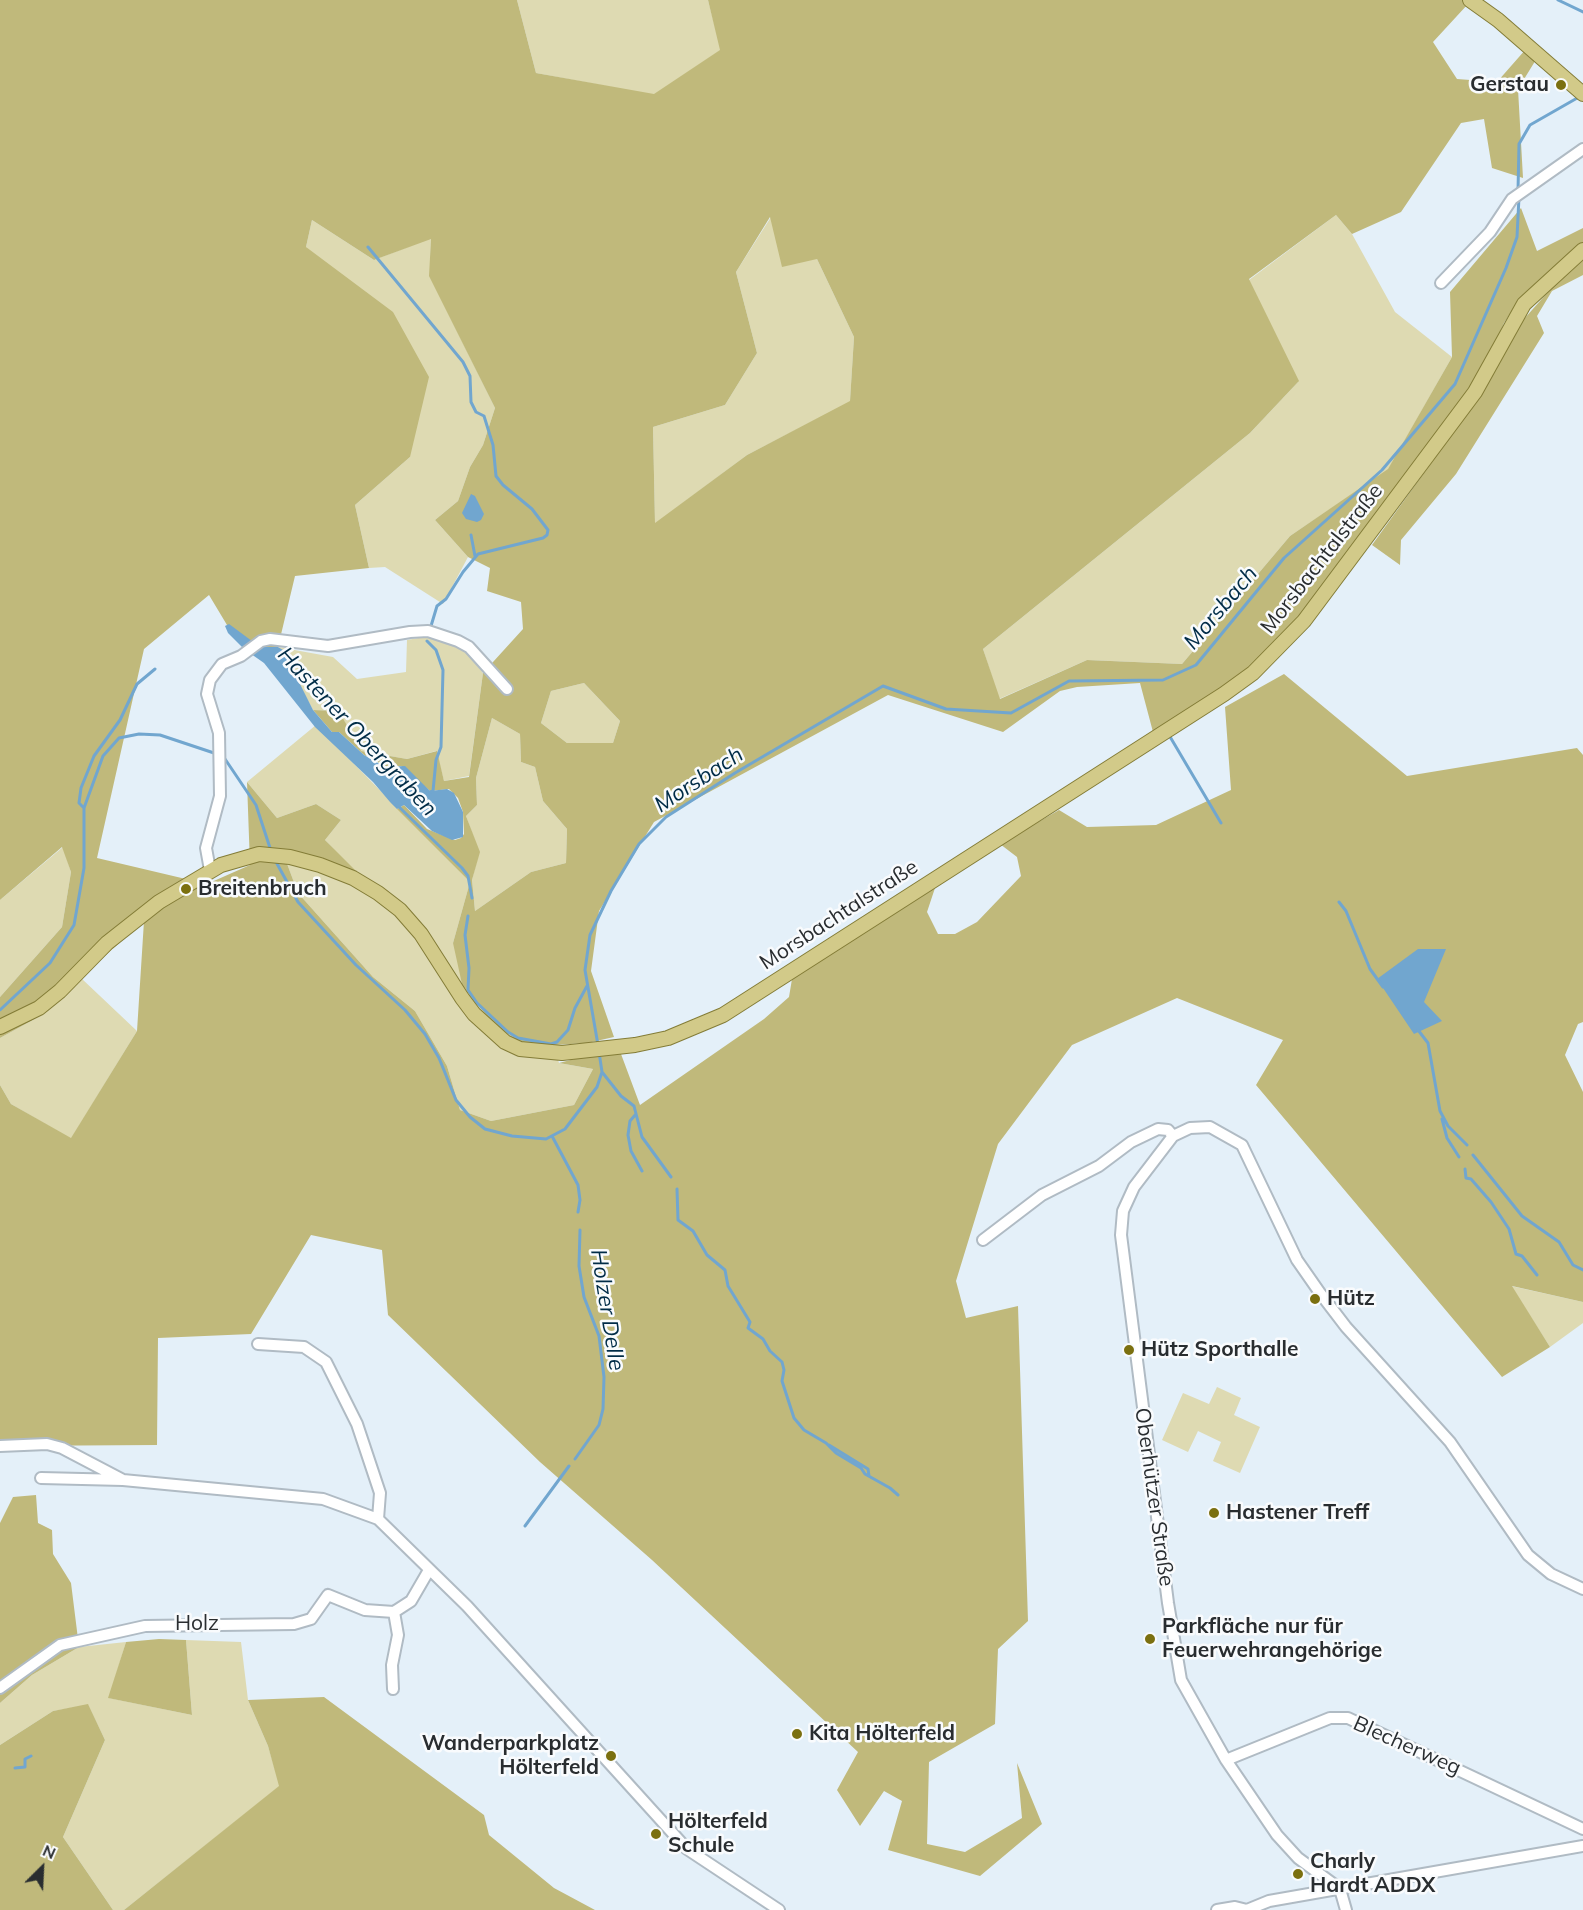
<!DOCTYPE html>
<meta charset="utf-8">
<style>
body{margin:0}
#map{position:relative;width:1583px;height:1910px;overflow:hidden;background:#e4f0f9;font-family:Mulish,sans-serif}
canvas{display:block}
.north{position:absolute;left:12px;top:1838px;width:60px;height:60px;-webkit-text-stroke:4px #f9fbfd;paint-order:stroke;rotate:24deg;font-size:16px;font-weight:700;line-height:24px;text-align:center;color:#292d30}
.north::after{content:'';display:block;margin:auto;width:21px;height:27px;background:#292d30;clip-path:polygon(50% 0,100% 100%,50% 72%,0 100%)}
</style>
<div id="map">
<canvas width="1583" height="1910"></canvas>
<div class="north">N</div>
</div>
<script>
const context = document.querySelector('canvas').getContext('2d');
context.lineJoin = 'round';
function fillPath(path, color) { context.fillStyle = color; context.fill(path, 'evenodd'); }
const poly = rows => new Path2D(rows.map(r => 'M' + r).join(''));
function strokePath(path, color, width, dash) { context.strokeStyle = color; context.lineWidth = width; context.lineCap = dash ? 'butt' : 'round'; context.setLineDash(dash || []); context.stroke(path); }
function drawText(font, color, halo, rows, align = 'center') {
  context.font = font + ' Mulish,sans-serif'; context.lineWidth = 5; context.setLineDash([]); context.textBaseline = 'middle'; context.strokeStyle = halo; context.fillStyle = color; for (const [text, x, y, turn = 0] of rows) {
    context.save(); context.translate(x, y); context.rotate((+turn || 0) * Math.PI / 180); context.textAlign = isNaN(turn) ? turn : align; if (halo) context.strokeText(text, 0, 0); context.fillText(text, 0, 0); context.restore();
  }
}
const green = poly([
 [517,0,708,0,721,50,654,95,536,73],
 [1336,215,1352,234,1395,312,1452,357,1388,470,1290,536,1182,664,1087,660,999,699,983,649,1250,433,1298,382,1249,280],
 [771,217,817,259,854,337,850,402,747,455,655,524,653,427,725,405,757,353,736,272],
 [312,220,374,260,431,238,430,276,495,408,483,445,470,467,458,501,435,520,468,557,443,604,385,567,369,568,355,505,410,457,306,247],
 [429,636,462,646,483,673,469,776,444,781,436,751,407,759,360,751,339,711,313,710,278,647,333,657,357,679,406,672,407,640],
 [584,683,620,721,613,743,567,743,541,723,551,691],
 [492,718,520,734,521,762,535,767,543,801,567,829,566,863,531,872,475,911,472,880,479,852,466,816,477,805,476,778],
 [316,725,470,882,453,943,522,1042,554,1045,559,1063,593,1069,574,1105,491,1121,460,1110,447,1066,415,1011,373,977,298,893,283,853,355,872,325,840,341,820,316,804,277,818,247,782],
 [63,847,71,872,62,927,0,997,0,900],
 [81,978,137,1031,71,1139,11,1104,0,1085,0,1038,33,1020],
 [1511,1286,1583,1302,1583,1323,1550,1347],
 [1217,1387,1241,1398,1234,1415,1260,1427,1240,1473,1213,1461,1221,1442,1198,1431,1188,1452,1162,1440,1183,1393,1209,1404],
 [186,1640,241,1642,248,1700,268,1746,280,1786,124,1910,113,1910,63,1837,105,1740,88,1705,53,1711,0,1745,0,1703,32,1675,79,1647,126,1642,109,1698,192,1715]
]);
const forest = poly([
 [0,0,517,0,536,73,654,94,720,50,708,0,1464,0,1468,4,1433,42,1457,79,1497,82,1526,49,1537,58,1518,89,1523,178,1492,168,1484,119,1461,123,1401,212,1352,234,1336,215,1249,279,1299,381,1250,433,983,649,1000,699,1087,660,1182,664,1290,536,1388,469,1452,357,1450,292,1521,208,1537,251,1583,228,1583,243,1521,297,1504,323,1479,378,1286,633,1252,667,1153,732,1140,683,1077,687,1060,691,1003,732,888,695,654,822,599,911,591,971,614,1037,587,1043,554,1045,522,1042,493,1024,462,984,453,943,470,882,397,809,404,805,427,829,455,840,461,838,464,834,463,812,458,798,449,789,430,791,401,766,389,768,364,755,339,732,332,732,313,710,339,711,361,751,407,759,437,751,444,781,469,777,483,673,523,629,521,602,487,591,490,568,468,557,435,520,458,501,470,467,483,445,495,408,429,276,431,239,374,260,312,220,306,247,393,312,429,377,410,457,355,505,369,568,295,576,278,647,260,647,227,625,209,595,144,649,97,858,207,884,250,865,247,782,277,818,316,804,341,820,325,840,357,872,283,853,298,893,373,977,415,1011,447,1066,460,1110,491,1121,574,1105,593,1069,559,1063,578,1058,621,1054,640,1105,764,1019,789,997,792,979,935,888,927,912,938,934,955,934,977,922,1021,876,1017,857,1000,844,1059,810,1087,827,1156,825,1231,790,1225,707,1284,674,1407,776,1577,748,1583,755,1583,1022,1578,1024,1565,1055,1583,1092,1583,1302,1512,1286,1550,1347,1502,1377,1256,1085,1283,1040,1177,998,1072,1045,998,1144,956,1281,966,1318,1018,1306,1028,1621,998,1649,995,1724,929,1762,927,1844,965,1852,1022,1818,1017,1763,1042,1824,980,1876,888,1850,902,1801,884,1791,860,1826,837,1790,858,1752,652,1560,540,1462,388,1315,382,1250,311,1235,251,1334,158,1338,157,1445,0,1446,0,1085,11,1104,71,1138,137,1031,144,921,33,1020,0,1038,0,997,62,927,71,872,62,847,0,900],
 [770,217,782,267,817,259,854,337,850,401,747,455,655,523,653,427,725,405,757,353,736,272],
 [584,683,620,721,613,743,567,743,541,723,551,691],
 [492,718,520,734,521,762,535,767,543,801,567,829,566,863,531,872,475,911,472,880,480,852,466,816,477,805,476,778],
 [1583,258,1583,275,1552,291,1537,316,1544,333,1456,474,1401,540,1400,565,1372,545,1486,387,1516,328,1556,283],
 [36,1495,38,1523,52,1530,53,1554,71,1583,79,1647,32,1675,0,1703,0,1523,13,1497],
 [159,1639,186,1640,192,1715,108,1698,126,1642],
 [324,1697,484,1815,489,1835,554,1888,595,1910,124,1910,279,1786,268,1746,248,1700],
 [88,1704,105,1740,63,1837,113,1910,0,1910,0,1745,53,1711]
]);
const water = poly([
 [471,494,475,496,484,514,481,520,477,522,466,519,462,513],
 [229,624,260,647,278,647,283,650,313,710,332,732,339,732,364,755,385,767,405,766,430,791,447,789,454,793,463,812,463,837,452,840,432,831,404,805,397,809,390,802,373,782,315,727,264,663,244,649,228,633,225,626],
 [1418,949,1446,949,1424,1002,1442,1021,1414,1034,1377,979]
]);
const stream = poly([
 [1558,0,1583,12],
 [1518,191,1519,144,1530,125,1579,97],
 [368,247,463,362,470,376,471,402,476,412,484,416,493,445,496,476,503,485,532,509,548,530,547,535,543,538,478,554,463,572,446,599,437,606,431,626],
 [471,535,475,556],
 [427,641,436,650,443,670,441,747,436,760,433,791,430,792],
 [1169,735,1221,823],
 [223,756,256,805,271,851],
 [397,805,462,868,468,876,472,898],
 [84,808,79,803,81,788,94,756,120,720,137,684,155,669],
 [275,860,298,902,356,965,405,1010,425,1034,439,1058,456,1100,470,1117,485,1129,512,1136,546,1139,565,1129,597,1087,602,1072,599,1052],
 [1339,902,1346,911,1370,969,1383,987],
 [468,916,465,935,469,968,468,990,477,1003,508,1032,518,1038,551,1044,557,1042,568,1030,575,1008,587,986],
 [0,1010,50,963,74,925,84,868,84,808,103,756,119,738,139,734,160,735,217,754],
 [1418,1030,1428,1043,1440,1111,1448,1126,1467,1145],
 [598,1045,585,970,590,935,611,891,639,844,666,817,735,773,883,686,946,709,1011,713,1069,681,1163,680,1196,665,1284,558,1382,470,1455,384,1506,268,1517,237,1519,197],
 [602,1072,621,1096,634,1106,642,1137,671,1177],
 [636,1114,630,1121,628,1135,631,1151,642,1171],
 [1442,1119,1447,1138,1459,1157],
 [552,1136,578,1185,580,1200,578,1212],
 [1473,1155,1522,1216,1559,1242,1573,1265,1583,1270],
 [1465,1169,1466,1178,1471,1179,1491,1202,1509,1229,1516,1254,1522,1256,1537,1275],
 [677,1189,678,1220,693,1231,707,1255,725,1270,728,1286,750,1322,748,1328,763,1339,770,1351,782,1362,784,1370,782,1381,794,1418,804,1430,826,1443,836,1453,861,1468,865,1474,890,1488,898,1495],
 [829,1445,868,1469,869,1476],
 [575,1459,599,1425,603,1409,604,1377,599,1336,584,1297,579,1266,580,1230],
 [525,1526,569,1466],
 [15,1768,25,1767,25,1759,31,1756]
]);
const minor = poly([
 [1441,283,1490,232,1512,199,1583,149],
 [210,870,206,848,220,796,219,733,207,694,210,680,222,664,241,656,261,641,270,639,328,646,410,632,428,631,458,641,469,647,507,689],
 [983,1240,1042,1195,1099,1166,1131,1142,1158,1129,1168,1130,1173,1136],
 [258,1344,304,1347,326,1362,357,1424,380,1493,378,1519],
 [0,1446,47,1444,62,1448,123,1480],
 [41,1478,123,1480,323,1499,378,1519,467,1606,687,1849,779,1910],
 [0,1688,60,1645,145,1626,294,1624,311,1619,328,1595,365,1610,394,1612,411,1601,429,1570],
 [393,1689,392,1665,398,1635,394,1612],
 [1226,1760,1330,1718,1348,1718,1583,1829],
 [1340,1889,1298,1858,1277,1835,1226,1760,1181,1680,1168,1603,1121,1235,1123,1211,1134,1187,1173,1136,1190,1128,1210,1127,1242,1145,1297,1260,1320,1293,1346,1327,1450,1442,1528,1555,1551,1574,1583,1589],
 [1340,1889,1346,1910],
 [1217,1910,1235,1907,1247,1910],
 [1247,1910,1269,1901,1583,1846]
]);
const major = poly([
 [1470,0,1498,20,1583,94],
 [0,1027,39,1008,60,991,107,943,159,902,221,865,259,854,290,857,320,865,353,878,378,893,400,910,421,934,462,998,474,1014,505,1042,520,1049,562,1053,635,1045,668,1038,723,1015,1224,694,1253,673,1304,621,1475,392,1524,304,1583,250]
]);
const markers = [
 [1561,85,6,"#7b7010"],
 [186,889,6,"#7b7010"],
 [1315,1299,6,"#7b7010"],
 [1129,1350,6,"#7b7010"],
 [1214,1513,6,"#7b7010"],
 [1150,1639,6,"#7b7010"],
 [797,1734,6,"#7b7010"],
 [611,1756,6,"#7b7010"],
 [656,1834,6,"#7b7010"],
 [1298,1874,6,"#7b7010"]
];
const poiNames = [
 ["Gerstau",1549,85,"right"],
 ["Breitenbruch",198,889],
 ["Hütz",1327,1299],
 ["Hütz Sporthalle",1141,1350],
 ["Hastener Treff",1226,1513],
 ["Parkfläche nur für",1162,1627],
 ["Feuerwehrangehörige",1162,1651],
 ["Kita Hölterfeld",809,1734],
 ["Wanderparkplatz",599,1744,"right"],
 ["Hölterfeld",599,1768,"right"],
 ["Hölterfeld",668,1822],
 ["Schule",668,1846],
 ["Charly",1310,1862],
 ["Hardt ADDX",1310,1886]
];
const streetNames = [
 ["Morsbachtalstraße",1322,559,-52],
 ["Morsbachtalstraße",839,915,-33],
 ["Oberhützer Straße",1154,1497,82],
 ["Holz",197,1624],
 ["Blecherweg",1407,1746,24]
];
const waterNames = [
 ["Morsbach",1221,608,-50],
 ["Hastener Obergraben",357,732,47],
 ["Morsbach",699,780,-33],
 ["Holzer Delle",607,1310,81]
];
fillPath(green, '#dedab2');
fillPath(forest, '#c0b97b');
fillPath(water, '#71a6cf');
strokePath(stream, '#71a6cf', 3);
strokePath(minor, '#b0bbc4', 14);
strokePath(major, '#837c37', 16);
strokePath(minor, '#fff', 10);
strokePath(major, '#d2ca89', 14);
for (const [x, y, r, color] of markers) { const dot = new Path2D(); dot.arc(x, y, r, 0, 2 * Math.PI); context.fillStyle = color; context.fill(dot); strokePath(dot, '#f9fbfd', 2); }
drawText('bold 21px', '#292d30', '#f9fbfd', poiNames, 'left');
drawText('21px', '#292d30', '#f9fbfd', streetNames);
drawText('italic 22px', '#002c47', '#f9fbfd', waterNames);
</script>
